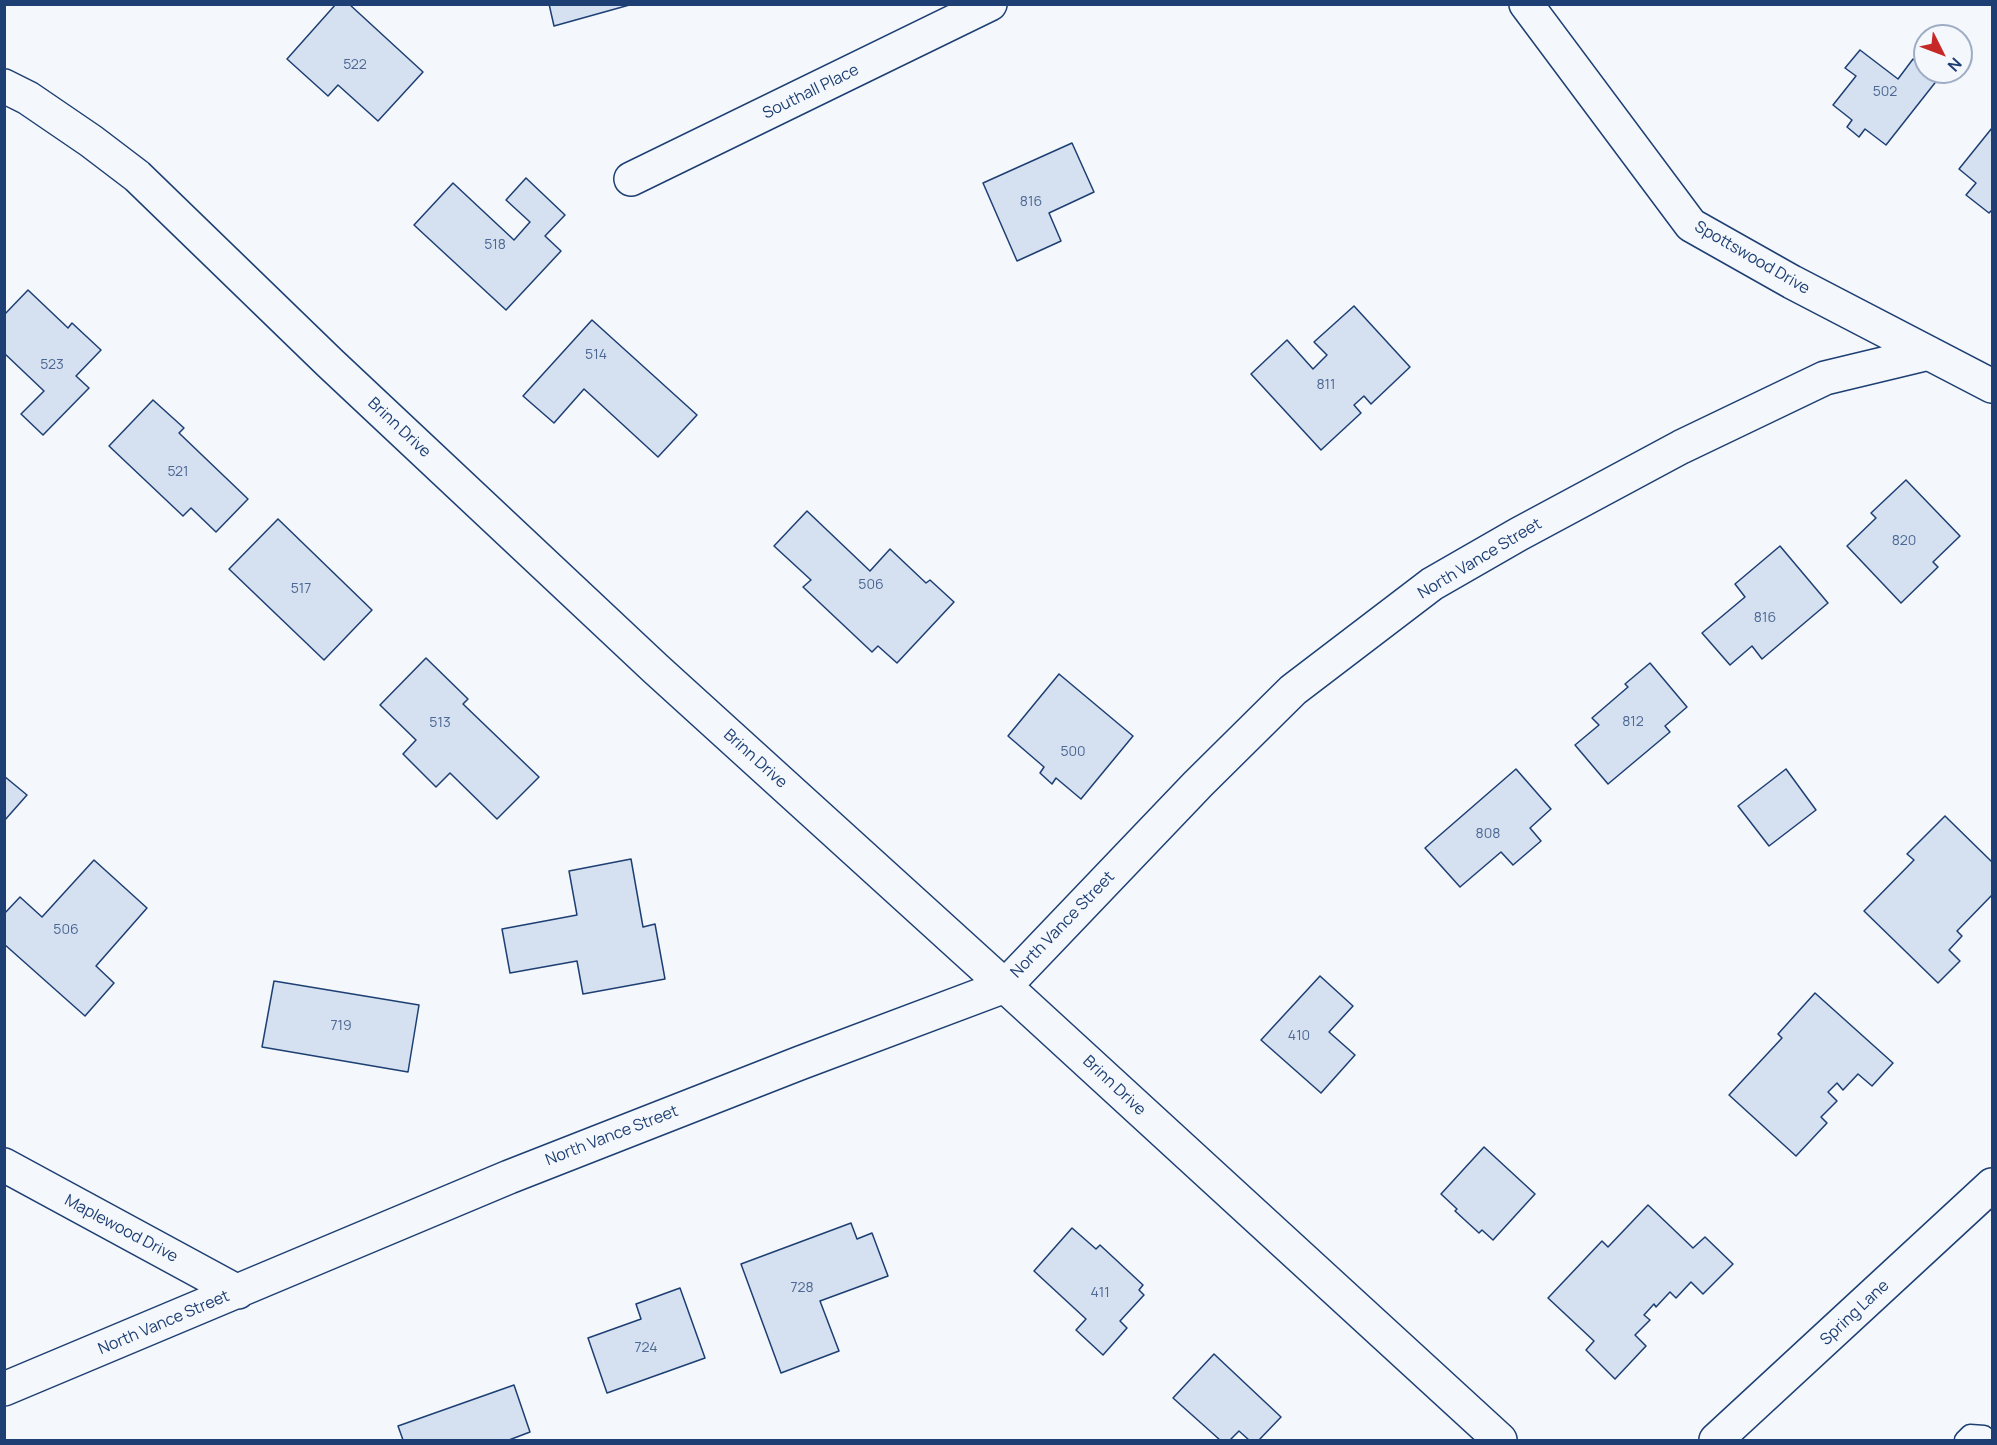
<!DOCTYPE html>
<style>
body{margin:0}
#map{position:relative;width:1997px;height:1445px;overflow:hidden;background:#f4f7fb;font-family:Manrope,sans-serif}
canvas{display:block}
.frame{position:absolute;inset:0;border:6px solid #1d3f73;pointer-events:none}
.north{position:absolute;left:1913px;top:24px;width:60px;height:60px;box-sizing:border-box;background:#f4f7fb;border:2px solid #9eadc5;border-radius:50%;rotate:132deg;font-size:16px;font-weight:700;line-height:24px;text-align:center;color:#1d3f73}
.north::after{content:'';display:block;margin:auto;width:21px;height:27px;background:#c62828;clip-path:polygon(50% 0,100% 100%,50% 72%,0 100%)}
</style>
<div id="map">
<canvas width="1997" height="1445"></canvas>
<div class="frame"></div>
<div class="north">N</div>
</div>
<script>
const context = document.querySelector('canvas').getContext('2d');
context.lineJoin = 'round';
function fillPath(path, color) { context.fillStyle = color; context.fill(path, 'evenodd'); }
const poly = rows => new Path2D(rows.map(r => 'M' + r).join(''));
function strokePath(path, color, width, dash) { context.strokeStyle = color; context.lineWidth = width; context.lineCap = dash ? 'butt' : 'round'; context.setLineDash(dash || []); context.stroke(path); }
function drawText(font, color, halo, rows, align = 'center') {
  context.font = font + ' Manrope,sans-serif'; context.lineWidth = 4.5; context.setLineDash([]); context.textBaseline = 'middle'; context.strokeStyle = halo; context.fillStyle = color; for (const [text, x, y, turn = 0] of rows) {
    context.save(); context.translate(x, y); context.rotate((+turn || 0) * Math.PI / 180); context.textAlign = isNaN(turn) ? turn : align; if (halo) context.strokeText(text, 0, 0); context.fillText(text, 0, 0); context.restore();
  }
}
const building = poly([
 [336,4,349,4,423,72,378,121,338,85,328,96,287,59,336,4],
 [549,4,633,4,554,26,549,4],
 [1860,50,1898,79,1913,59,1925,69,1925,72,1929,72,1938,79,1886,145,1865,129,1859,137,1847,127,1852,120,1833,105,1856,76,1845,68,1860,50],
 [1992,128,1992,210,1989,213,1966,195,1976,183,1959,169,1992,128],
 [1072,143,1094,192,1049,213,1061,241,1017,261,983,183,1072,143],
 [526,178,565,215,545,236,561,251,506,310,414,225,453,183,514,240,530,222,506,200,526,178],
 [28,290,68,328,72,323,101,350,76,376,89,388,43,435,21,414,44,391,4,353,4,315,28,290],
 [1354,306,1410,367,1371,404,1364,396,1354,405,1361,413,1321,450,1251,374,1287,340,1313,369,1327,355,1314,342,1354,306],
 [592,320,697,415,658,457,584,389,554,423,523,396,592,320],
 [153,400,184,428,179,433,248,499,216,532,191,508,183,516,109,446,153,400],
 [1906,480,1960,536,1933,562,1938,567,1901,603,1847,546,1876,518,1871,513,1906,480],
 [807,511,870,571,890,549,926,583,930,580,954,602,897,663,878,646,872,652,803,587,811,580,774,546,807,511],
 [278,519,372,610,324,660,229,569,278,519],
 [1780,546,1828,603,1762,659,1752,646,1730,665,1702,633,1745,597,1735,584,1780,546],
 [426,658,468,699,463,704,539,777,497,819,450,773,436,787,403,754,416,740,380,705,426,658],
 [1650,663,1687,707,1665,726,1670,732,1608,784,1575,745,1599,725,1592,718,1628,687,1625,684,1650,663],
 [1059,674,1133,736,1081,799,1056,778,1052,784,1040,773,1044,767,1008,736,1059,674],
 [1516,769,1551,809,1530,828,1541,841,1513,865,1501,852,1460,887,1425,848,1516,769],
 [1786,769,1816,810,1769,846,1738,806,1786,769],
 [4,776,27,795,4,821,4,776],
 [1945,816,1992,862,1992,895,1957,931,1962,936,1949,950,1960,961,1938,983,1864,911,1914,860,1907,854,1945,816],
 [631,859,643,927,655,924,665,979,583,994,577,961,510,973,502,929,577,915,569,871,631,859],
 [94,860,147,908,96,966,114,983,85,1016,4,944,4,914,20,897,42,917,94,860],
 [1320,976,1353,1006,1329,1032,1355,1055,1321,1093,1261,1040,1320,976],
 [274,981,419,1005,408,1072,262,1047,274,981],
 [1815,993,1893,1063,1872,1086,1858,1074,1843,1090,1837,1083,1828,1092,1837,1101,1821,1117,1827,1123,1796,1156,1729,1095,1782,1038,1778,1034,1815,993],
 [1484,1147,1535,1194,1493,1240,1482,1230,1479,1233,1455,1211,1457,1209,1441,1194,1484,1147],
 [1648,1205,1693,1248,1705,1237,1733,1264,1703,1294,1691,1282,1676,1298,1670,1292,1656,1307,1654,1304,1644,1315,1650,1320,1635,1335,1646,1346,1615,1379,1586,1350,1594,1341,1548,1298,1602,1241,1608,1247,1648,1205],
 [851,1223,857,1239,872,1233,888,1276,820,1301,839,1351,781,1373,741,1264,851,1223],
 [1072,1228,1096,1249,1100,1245,1143,1285,1139,1290,1144,1295,1120,1321,1127,1328,1103,1355,1076,1330,1086,1319,1034,1271,1072,1228],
 [680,1288,705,1358,607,1393,588,1338,641,1319,636,1304,680,1288],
 [1214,1354,1281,1417,1259,1440,1249,1440,1239,1431,1230,1440,1220,1440,1173,1398,1214,1354],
 [514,1385,530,1432,509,1440,403,1440,398,1426,514,1385]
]);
const service = poly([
 [1964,1440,1970,1434,1984,1435]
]);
const minor = poly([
 [1526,4,1691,225,1792,282,1992,386],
 [4,86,28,98,91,141,137,176,330,363,656,669,1005,986,1500,1440],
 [631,179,990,4],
 [4,1165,238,1292],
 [4,1389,509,1177,800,1063,1005,986,1198,784,1293,690,1432,584,1519,534,1681,447,1825,378,1929,353]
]);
const tertiary = poly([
 [1716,1440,1992,1185]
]);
const numberNames = [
 ["522",355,65],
 ["502",1885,92],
 ["816",1031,202],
 ["518",495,245],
 ["514",596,355],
 ["523",52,365],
 ["811",1326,385],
 ["521",178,472],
 ["820",1904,541],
 ["506",871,585],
 ["517",301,589],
 ["816",1765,618],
 ["812",1633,722],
 ["513",440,723],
 ["500",1073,752],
 ["808",1488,834],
 ["506",66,930],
 ["719",341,1026],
 ["410",1299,1036],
 ["728",802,1288],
 ["411",1100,1293],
 ["724",646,1348]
];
const streetNames = [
 ["Southall Place",811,92,-26],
 ["Spottswood Drive",1752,258,30],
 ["Brinn Drive",399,428,43],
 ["North Vance Street",1480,559,-31],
 ["Brinn Drive",755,759,42],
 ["North Vance Street",1063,925,-46],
 ["Brinn Drive",1114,1086,43],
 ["North Vance Street",612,1136,-21],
 ["Maplewood Drive",121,1229,28],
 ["Spring Lane",1855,1313,-43],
 ["North Vance Street",164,1323,-23]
];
fillPath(building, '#d5e0f0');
strokePath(building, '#1d3f73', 1.5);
strokePath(service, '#1d3f73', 21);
strokePath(minor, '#1d3f73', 36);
strokePath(tertiary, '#1d3f73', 36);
strokePath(service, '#f4f7fb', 18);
strokePath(minor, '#f4f7fb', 33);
strokePath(tertiary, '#f4f7fb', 33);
drawText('14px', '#4b6792', null, numberNames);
drawText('16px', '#1d3f73', '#f4f7fb', streetNames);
</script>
